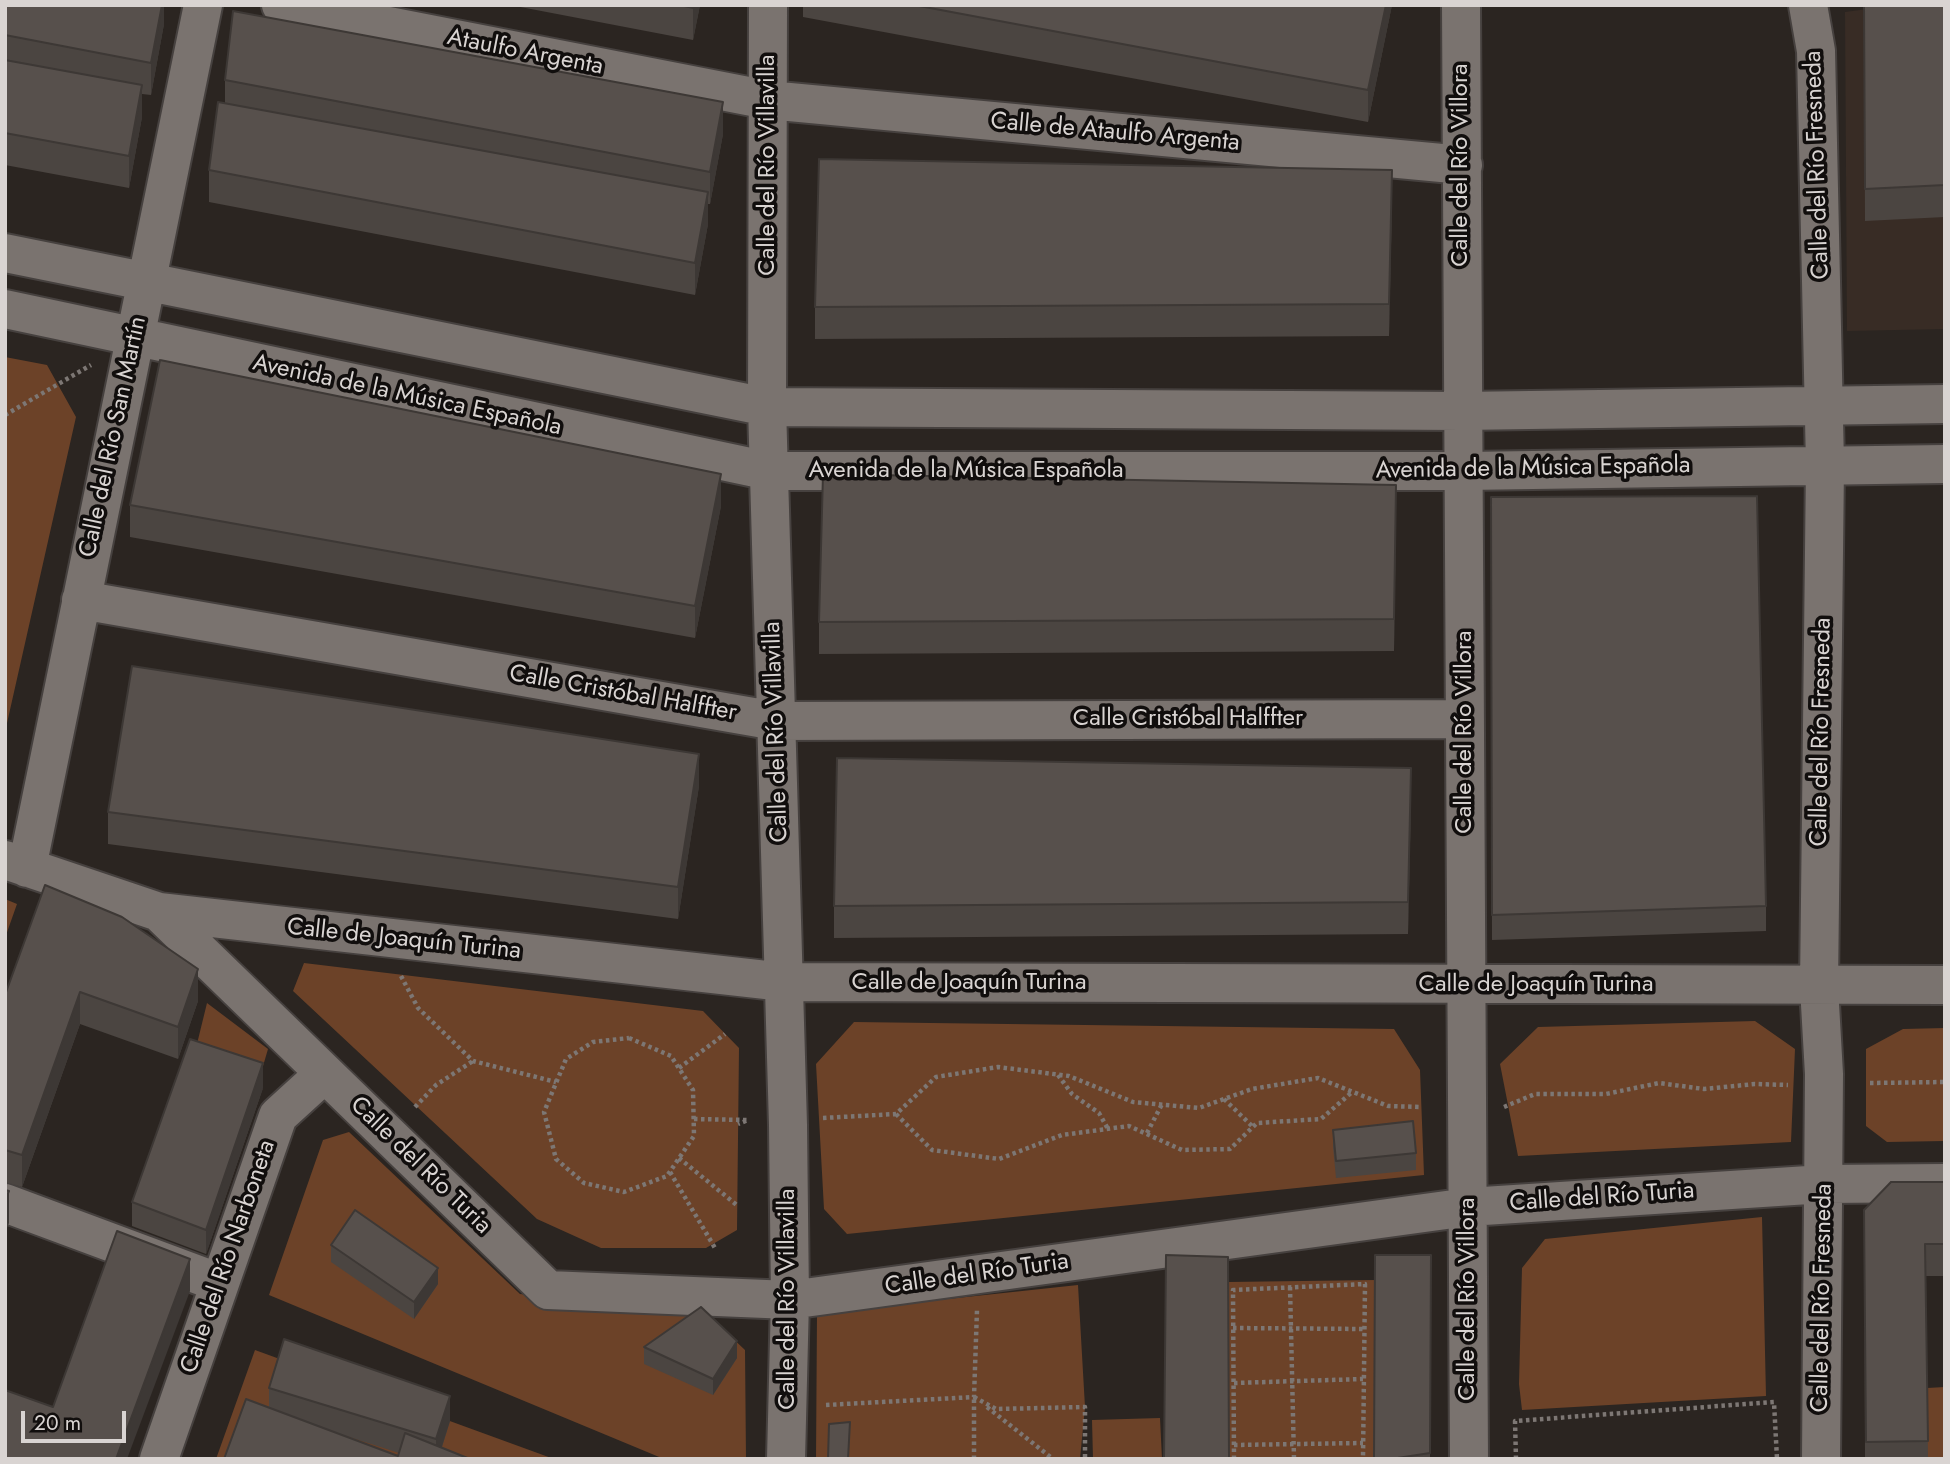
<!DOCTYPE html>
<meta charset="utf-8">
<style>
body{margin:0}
#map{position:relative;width:1950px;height:1464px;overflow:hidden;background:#2b2521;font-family:Jost,sans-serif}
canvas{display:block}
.frame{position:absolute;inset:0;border:7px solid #d9d4d2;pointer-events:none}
.scale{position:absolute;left:21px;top:1411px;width:105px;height:32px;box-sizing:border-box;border:4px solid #d9d4d2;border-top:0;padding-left:9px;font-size:21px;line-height:24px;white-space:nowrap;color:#d9d4d2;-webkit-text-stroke:5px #110e0d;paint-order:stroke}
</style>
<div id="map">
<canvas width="1950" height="1464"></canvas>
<div class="frame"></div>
<div class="scale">20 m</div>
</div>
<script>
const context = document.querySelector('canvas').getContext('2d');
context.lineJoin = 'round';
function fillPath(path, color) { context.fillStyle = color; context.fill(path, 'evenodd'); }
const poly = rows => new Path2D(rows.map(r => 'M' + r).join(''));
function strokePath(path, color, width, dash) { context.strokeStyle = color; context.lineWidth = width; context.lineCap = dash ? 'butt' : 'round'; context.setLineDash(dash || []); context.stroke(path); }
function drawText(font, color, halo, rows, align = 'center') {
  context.font = font + ' Jost,sans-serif'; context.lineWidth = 7; context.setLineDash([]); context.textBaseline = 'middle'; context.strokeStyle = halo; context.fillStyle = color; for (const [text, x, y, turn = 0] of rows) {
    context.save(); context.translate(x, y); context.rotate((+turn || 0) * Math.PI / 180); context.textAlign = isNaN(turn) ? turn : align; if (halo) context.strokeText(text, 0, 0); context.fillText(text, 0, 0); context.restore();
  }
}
const built = poly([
 [1898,5,1945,5,1945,329,1847,331,1845,12]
]);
const green = poly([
 [5,357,47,365,76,417,5,732],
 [5,899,17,904,5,938],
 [304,963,703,1011,739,1048,737,1230,706,1248,601,1248,537,1219,293,991],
 [207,1003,268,1049,261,1073,195,1052],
 [1755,1021,1795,1049,1791,1142,1518,1156,1500,1064,1538,1027],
 [854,1022,1394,1029,1420,1070,1424,1175,847,1234,824,1209,816,1064],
 [1945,1028,1945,1141,1887,1142,1866,1126,1866,1049,1903,1029],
 [349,1132,520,1294,705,1312,745,1350,746,1459,664,1459,269,1295,323,1140],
 [1762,1217,1766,1396,1522,1410,1519,1384,1522,1268,1545,1239],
 [1375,1280,1374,1459,1229,1459,1228,1282],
 [1078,1285,1085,1407,1080,1459,816,1459,817,1313],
 [255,1350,554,1459,216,1459],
 [1945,1387,1945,1459,1927,1459,1927,1388],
 [1160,1418,1162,1459,1093,1459,1092,1420]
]);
const path = poly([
 [5,415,91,365],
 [401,976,418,1008,473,1061,556,1082],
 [629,1038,671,1056,693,1090,694,1136,667,1176,624,1192,584,1183,556,1159,544,1112,566,1059,593,1042,629,1038],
 [679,1068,725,1034],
 [1058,1075,1072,1094,1099,1113,1108,1129],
 [1870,1083,1945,1082],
 [1224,1099,1253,1127],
 [415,1107,436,1085,473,1061],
 [1504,1107,1535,1094,1606,1094,1659,1083,1704,1089,1755,1084,1788,1085],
 [896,1114,932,1150,999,1159,1062,1135,1129,1126,1182,1150,1230,1149,1257,1123,1321,1119,1351,1093],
 [823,1118,896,1114,936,1077,998,1067,1069,1076,1133,1102,1199,1108,1252,1089,1318,1078,1388,1106,1421,1107],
 [694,1119,748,1120,738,1124],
 [1147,1133,1162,1104],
 [679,1158,738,1206],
 [670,1172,715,1248],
 [1290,1287,1294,1459],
 [1233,1328,1364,1329],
 [1234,1383,1363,1379],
 [974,1397,996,1409,1085,1407,1085,1459],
 [826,1405,974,1397,977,1310],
 [987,1407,1053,1459],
 [1234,1445,1363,1443],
 [974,1459,974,1397],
 [1234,1459,1233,1290,1365,1284,1363,1459],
 [1516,1459,1515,1421,1774,1402,1777,1459]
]);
const minor = poly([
 [281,5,768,100,1463,165],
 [768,5,767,407,788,1125,790,1300,786,1459],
 [1461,5,1469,1459],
 [1808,5,1816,51,1825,465,1819,987,1824,1074,1821,1459],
 [5,253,767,407,1461,411,1945,404],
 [5,309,769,471,1465,471,1945,464],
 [81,600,776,721,1465,719],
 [5,860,159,912,784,982,1945,985],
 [27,868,203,5],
 [159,912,548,1290,790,1300,1468,1207,1824,1184,1945,1183],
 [5,1203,220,1283],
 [159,1459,278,1116,324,1074]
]);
const wall = poly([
 [5,5,164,5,164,24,151,95,142,94,142,117,129,188,5,165],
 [510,5,700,5,693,40],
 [803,5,1392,5,1368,122,803,17],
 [1864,5,1945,5,1945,217,1865,221],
 [225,80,723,134,710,204,708,204,708,224,695,295,209,202,209,170,225,103],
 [1392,202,1389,336,815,339,815,307],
 [1491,497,1766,906,1766,931,1492,940],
 [130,505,721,506,695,638,130,537],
 [1396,517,1394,651,819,654,819,622],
 [699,786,678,919,108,844,108,812],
 [1411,800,1408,934,834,938,834,906],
 [45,885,198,1001,178,1059,80,1024,22,1187,5,1182,5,995],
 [263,1088,206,1254,132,1226,132,1202],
 [1333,1130,1416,1153,1416,1170,1336,1178,1333,1147],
 [1945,1182,1945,1276,1926,1276,1928,1459,1865,1459,1864,1210],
 [331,1245,438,1284,414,1319,331,1262],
 [1431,1255,1430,1459,1374,1459],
 [644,1347,737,1358,713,1395,644,1364],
 [269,1388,450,1421,442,1447,470,1459,224,1459,269,1408],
 [340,1434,399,1453,398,1456]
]);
const shadedWall = poly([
 [162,5,164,5,164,24,151,95,151,63],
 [694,5,700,5,693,40,693,8],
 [1386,5,1392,5,1368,122,1368,90],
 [142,85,142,117,129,188,129,156],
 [723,102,723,134,710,204,710,172],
 [1392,170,1392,202,1389,336,1389,304],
 [708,192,708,224,695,295,695,263],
 [721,474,721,506,695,638,695,606],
 [1396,485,1396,517,1394,651,1394,619],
 [699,754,699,786,678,919,678,887],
 [1411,768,1411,800,1408,934,1408,902],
 [198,969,198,1001,178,1059,178,1027],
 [80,992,80,1024,22,1187,22,1155],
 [263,1063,263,1088,206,1254,206,1230],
 [9,1191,9,1223,5,1233,5,1201],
 [190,1259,190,1291,127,1459,116,1459],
 [438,1268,438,1284,414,1319,414,1302],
 [737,1341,737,1358,713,1395,713,1379],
 [450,1396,450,1421,438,1459,436,1459,436,1439]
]);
const building = poly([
 [5,5,162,5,151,63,5,35,5,5],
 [680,5,694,5,693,8,680,5],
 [914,5,1386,5,1368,90,914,5],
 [1864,5,1945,5,1945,185,1865,189,1864,5],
 [233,11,723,102,710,172,225,80,233,11],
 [5,60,142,85,129,156,5,133,5,60],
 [218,102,708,192,695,263,209,170,218,102],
 [819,159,1392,170,1389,304,815,307,819,159],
 [160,360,721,474,695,606,130,505,160,360],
 [823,474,1396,485,1394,619,819,622,823,474],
 [1757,496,1766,906,1492,915,1491,497,1757,496],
 [132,666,699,754,678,887,108,812,132,666],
 [837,758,1411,768,1408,902,834,906,837,758],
 [45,885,122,917,198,969,178,1027,80,992,22,1155,5,1150,5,995,45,885],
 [190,1039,263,1063,206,1230,132,1202,190,1039],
 [1413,1121,1416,1153,1336,1161,1333,1130,1413,1121],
 [1891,1182,1945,1182,1945,1244,1925,1244,1928,1441,1866,1442,1864,1210,1891,1182],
 [5,1190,9,1191,5,1201,5,1190],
 [355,1210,438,1268,414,1302,331,1245,355,1210],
 [117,1231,190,1259,116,1459,5,1459,5,1390,53,1407,117,1231],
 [1166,1255,1228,1257,1229,1459,1164,1459,1166,1255],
 [1375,1255,1431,1255,1430,1453,1391,1459,1374,1459,1375,1255],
 [701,1307,737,1341,713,1379,644,1347,701,1307],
 [284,1339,450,1396,436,1439,269,1388,284,1339],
 [246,1399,398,1456,405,1433,470,1459,224,1459,246,1399],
 [850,1422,848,1459,828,1459,829,1424,850,1422]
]);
const streetNames = [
 ["Ataulfo Argenta",525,53,11],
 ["Calle de Ataulfo Argenta",1115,133,5],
 ["Calle del Río Villavilla",768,165,-90],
 ["Calle del Río Villora",1461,165,-90],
 ["Calle del Río Fresneda",1818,165,-92],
 ["Avenida de la Música Española",407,396,12],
 ["Calle del Río San Martín",114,437,-78],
 ["Avenida de la Música Española",1533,469,-1],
 ["Avenida de la Música Española",966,471],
 ["Calle Cristóbal Halffter",623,694,10],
 ["Calle Cristóbal Halffter",1188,719],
 ["Calle del Río Villavilla",777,732,-92],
 ["Calle del Río Villora",1465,732,-90],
 ["Calle del Río Fresneda",1822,732,-89],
 ["Calle de Joaquín Turina",404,940,6],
 ["Calle de Joaquín Turina",969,983],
 ["Calle de Joaquín Turina",1536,985],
 ["Calle del Río Turia",420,1166,44],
 ["Calle del Río Turia",1602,1198,-4],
 ["Calle del Río Narboneta",229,1257,-71],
 ["Calle del Río Turia",977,1275,-8],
 ["Calle del Río Fresneda",1823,1298,-89],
 ["Calle del Río Villavilla",788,1299,-90],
 ["Calle del Río Villora",1468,1299,-90]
];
fillPath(built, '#382c25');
fillPath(green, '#6c4228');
strokePath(minor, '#46413f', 42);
strokePath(path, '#7d7774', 4.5, [3.5, 3.5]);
strokePath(minor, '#7a736f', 38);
fillPath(wall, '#4b4541');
fillPath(shadedWall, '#3d3835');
fillPath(building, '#57504c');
strokePath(building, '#3d3835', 2);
drawText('24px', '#d9d4d2', '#110e0d', streetNames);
</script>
